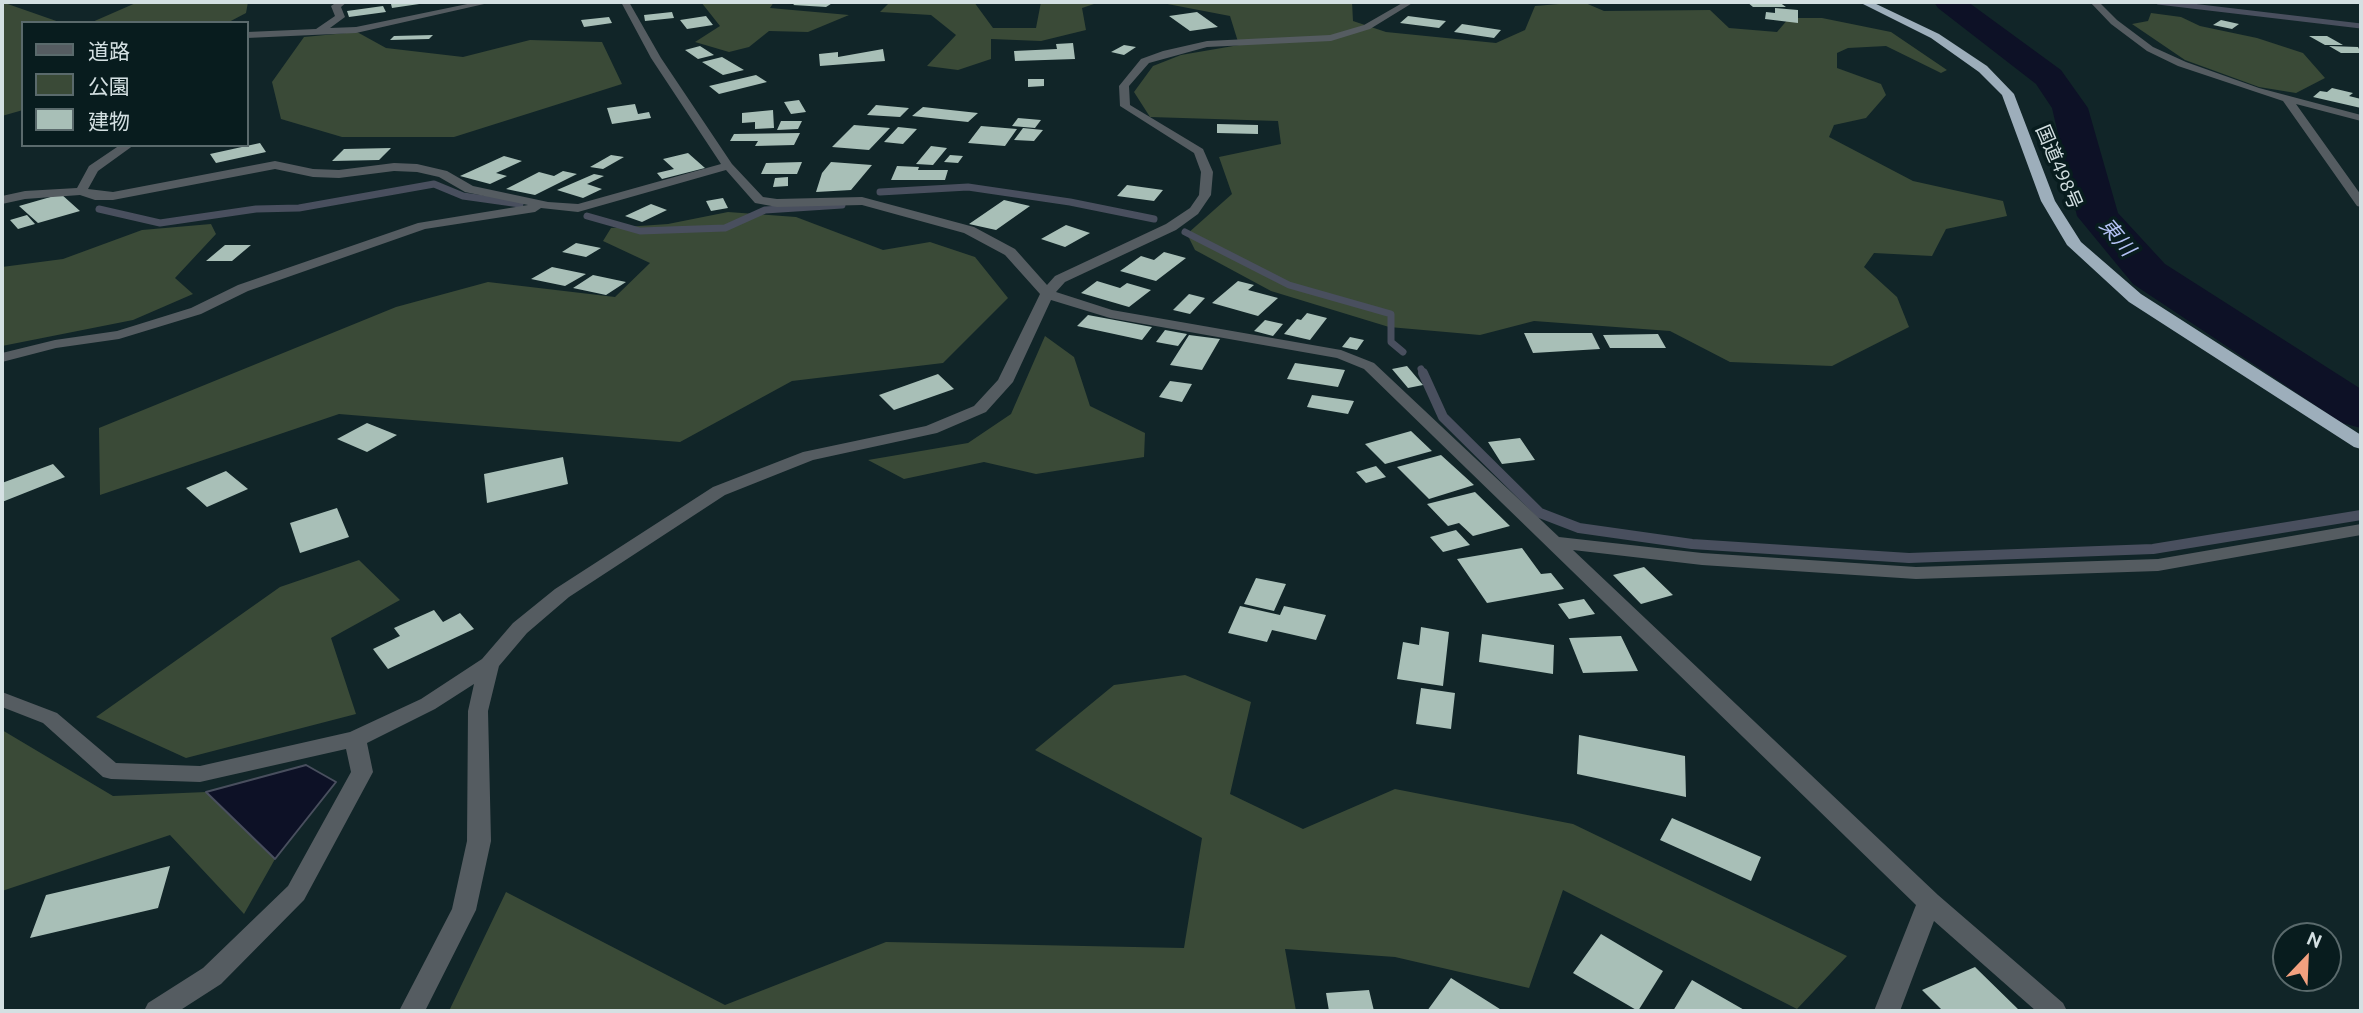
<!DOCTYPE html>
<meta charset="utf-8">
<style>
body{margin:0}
#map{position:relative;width:2363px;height:1013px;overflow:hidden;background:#112528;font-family:Ubuntu,"Noto Sans JP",sans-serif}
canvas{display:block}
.frame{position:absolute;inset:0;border:4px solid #d4e0e2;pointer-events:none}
.legend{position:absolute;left:21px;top:21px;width:228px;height:126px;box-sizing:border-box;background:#081c1e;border:2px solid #5a6a6c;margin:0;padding:9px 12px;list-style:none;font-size:21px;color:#d4e0e2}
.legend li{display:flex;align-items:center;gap:14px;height:35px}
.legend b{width:35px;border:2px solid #5a6a6c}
.north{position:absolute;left:2272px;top:922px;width:70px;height:70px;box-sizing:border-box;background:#081c1e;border:2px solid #5a6a6c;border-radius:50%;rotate:23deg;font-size:19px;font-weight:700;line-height:28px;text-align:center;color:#d4e0e2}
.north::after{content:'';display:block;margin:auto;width:24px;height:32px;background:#f2a07f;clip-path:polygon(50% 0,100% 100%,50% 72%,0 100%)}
</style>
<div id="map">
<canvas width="2363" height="1013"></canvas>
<div class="frame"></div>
<ul class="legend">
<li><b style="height:9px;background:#555c61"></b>道路</li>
<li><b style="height:19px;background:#3a4a37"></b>公園</li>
<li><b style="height:19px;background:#a8bfb7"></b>建物</li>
</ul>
<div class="north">N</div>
</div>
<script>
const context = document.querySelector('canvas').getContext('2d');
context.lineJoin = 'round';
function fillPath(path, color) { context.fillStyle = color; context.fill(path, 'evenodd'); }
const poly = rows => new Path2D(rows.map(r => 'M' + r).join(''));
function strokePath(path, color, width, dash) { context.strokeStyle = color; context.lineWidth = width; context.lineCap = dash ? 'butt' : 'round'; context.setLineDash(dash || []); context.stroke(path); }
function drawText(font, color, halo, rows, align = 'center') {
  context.font = font + ' Ubuntu,"Noto Sans JP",sans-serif'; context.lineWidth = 7; context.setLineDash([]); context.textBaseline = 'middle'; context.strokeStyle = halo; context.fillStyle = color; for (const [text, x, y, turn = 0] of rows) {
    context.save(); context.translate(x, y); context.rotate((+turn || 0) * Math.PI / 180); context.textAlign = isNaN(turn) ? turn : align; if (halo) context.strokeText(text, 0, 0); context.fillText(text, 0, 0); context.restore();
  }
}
const green = poly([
 [2,2,62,23,23,23,23,110,2,116],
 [138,2,248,2,246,13,227,23,90,23],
 [701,2,774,2,770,8,849,15,808,32,769,31,749,47,729,52,695,42,720,26],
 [974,2,993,28,1036,28,1041,2,1100,2,1082,8,1086,30,1041,41,991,39,991,59,958,70,927,66,956,35,931,15,880,12,888,4],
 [1157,2,1352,2,1353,21,1386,32,1496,43,1525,30,1535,6,1583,2,1604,11,1710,10,1729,28,1777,32,1789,18,1822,18,1891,32,1947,70,1941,73,1886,46,1848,48,1837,53,1837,68,1881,84,1886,95,1866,118,1834,125,1829,137,1913,181,2003,201,2007,216,1946,229,1932,256,1874,253,1864,267,1897,297,1909,327,1832,366,1730,362,1670,331,1534,321,1480,335,1389,327,1271,291,1195,250,1187,234,1232,194,1219,157,1281,144,1278,121,1150,117,1134,92,1153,66,1181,55,1239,45,1230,16],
 [2151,13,2181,17,2200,26,2257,38,2303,53,2325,78,2296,93,2259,87,2185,60,2132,24,2148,21],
 [357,32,386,48,463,57,530,40,602,42,622,84,454,137,342,137,281,119,272,82,304,37],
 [728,212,796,217,883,250,930,242,975,257,1008,298,943,363,792,381,680,442,339,414,100,495,99,428,396,307,488,282,615,297,650,263,603,241,611,228,668,224],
 [211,224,216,234,175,278,193,294,133,320,2,346,2,267,63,259,142,230],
 [1045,336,1074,357,1090,406,1145,433,1144,457,1036,474,984,462,904,479,868,460,968,443,1011,414],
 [359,560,400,600,331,638,356,714,186,758,96,717,280,587],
 [1185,675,1251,702,1230,794,1303,829,1395,789,1573,824,1847,956,1797,1009,1563,890,1529,988,1395,957,1285,949,1296,1011,449,1011,506,892,725,1005,886,942,1184,948,1202,838,1035,750,1114,685],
 [2,730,113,796,206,792,275,859,244,914,170,835,2,891]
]);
const water = poly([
 [306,765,336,782,275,859,206,792,306,765]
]);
const streamFar2 = poly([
 [2158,2,2361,26]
]);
const streamFar1 = poly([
 [880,192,968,187,1070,202,1154,219],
 [99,209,160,223,256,209,299,208,434,184,463,196,520,204],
 [587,216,640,231,725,228,765,210,842,205],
 [1185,232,1289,285,1391,314,1391,342,1403,352],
 [1421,369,1424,375]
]);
const stream = poly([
 [1423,373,1443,417,1540,513,1579,528,1692,544,1909,558,2153,549,2361,515]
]);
const river = poly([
 [1934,2,1968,2,2061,70,2088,108,2118,213,2165,264,2361,389,2361,428,2342,423,2133,284,2077,216,2052,108,2036,84,1938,8,1934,2]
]);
const building = poly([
 [408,2,426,2,426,3,392,8,391,4],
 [797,2,834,2,826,7,793,5],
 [1747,2,1779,2,1786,7,1753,7],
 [383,6,386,12,349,17,347,11],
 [1775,8,1798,10,1798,23,1765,19,1766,12,1775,13],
 [672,12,674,18,645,21,644,15],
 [1197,12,1218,27,1190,31,1169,16],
 [706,16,713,25,687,29,680,20],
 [1408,16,1446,21,1439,28,1400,23],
 [609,17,612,23,584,27,581,20],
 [2221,20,2239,24,2232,29,2213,25],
 [1462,24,1501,30,1494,38,1454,32],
 [433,35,429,39,390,40,394,36],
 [2309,36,2327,36,2343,45,2325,45],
 [1073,43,1075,59,1015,61,1014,51,1057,49,1056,44],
 [1124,45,1136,47,1124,55,1111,52],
 [700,46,714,55,698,59,685,50],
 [2329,46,2358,47,2361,53,2341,53],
 [883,49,885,61,820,66,819,54,838,52,838,57],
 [722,57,744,70,723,75,702,62],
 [756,75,767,82,719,94,709,86],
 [1028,79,1044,79,1044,86,1028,87],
 [2332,88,2353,93,2349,96,2361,99,2361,108,2313,97,2320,91,2327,92],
 [799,100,806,112,791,114,784,102],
 [635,104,638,114,649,112,651,118,612,124,607,108],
 [876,105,909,108,900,117,867,115],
 [923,107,978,113,968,122,912,116],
 [773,110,774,128,755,129,755,122,742,123,742,113],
 [1018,118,1041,120,1035,128,1012,126],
 [781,121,802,121,798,129,777,130],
 [1217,124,1258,125,1258,134,1217,133],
 [854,125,890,128,869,150,832,147],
 [981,126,1017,129,1005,146,968,143],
 [898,127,917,129,903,144,884,142],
 [1023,128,1043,130,1034,141,1014,140],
 [800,133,794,145,755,146,758,141,730,141,734,134],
 [260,143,266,152,216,163,210,154],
 [931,146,947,148,933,165,916,164],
 [391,148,379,160,332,161,344,149],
 [688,153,705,168,662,179,657,173,674,169,663,159],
 [611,155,624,157,603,169,590,167],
 [950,155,963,156,958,163,944,162],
 [504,156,522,161,496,173,507,176,490,184,460,176],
 [802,162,797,174,761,174,766,163],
 [831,162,872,165,851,190,816,192,822,173],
 [897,166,919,167,918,170,948,170,945,180,891,180],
 [563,171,577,174,535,195,506,189,539,172,554,176],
 [594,174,604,176,587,184,602,189,583,198,557,190],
 [788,177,788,186,773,187,775,178],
 [1127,185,1163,190,1154,201,1117,196],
 [61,194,80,211,38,223,19,206],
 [723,198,728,208,711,211,706,201],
 [1004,200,1030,206,996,230,969,224],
 [651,204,667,210,642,222,625,216],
 [27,215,35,224,18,229,10,220],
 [1066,225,1090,233,1065,247,1041,239],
 [576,243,601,248,586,257,562,252],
 [225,245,251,245,232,261,206,261],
 [1164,252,1186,258,1156,281,1120,271,1141,256,1154,260],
 [552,267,586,274,565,286,531,279],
 [593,275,626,282,606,295,573,288],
 [1097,281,1120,288,1127,283,1151,290,1129,307,1081,293],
 [1238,281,1254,285,1248,290,1278,298,1258,316,1212,303],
 [1189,294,1205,298,1190,314,1173,310],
 [1307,313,1327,318,1310,340,1284,334,1297,319,1301,320],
 [1088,315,1152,327,1142,340,1077,326],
 [1265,320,1283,324,1273,336,1254,331],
 [1165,330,1187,334,1178,346,1156,342],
 [1524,333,1592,333,1600,349,1533,353],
 [1658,334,1666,348,1610,348,1603,335],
 [1189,335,1220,339,1202,370,1170,365],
 [1350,337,1364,340,1357,350,1342,347],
 [1295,363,1345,370,1338,387,1287,379],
 [1407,366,1423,385,1408,388,1392,369],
 [938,374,954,389,894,410,879,395],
 [1170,381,1192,384,1182,402,1159,397],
 [1312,395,1354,401,1348,414,1307,407],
 [367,423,397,435,367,452,337,439],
 [1411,431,1432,451,1385,464,1365,444],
 [1520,438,1535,460,1502,464,1488,442],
 [1441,455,1474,485,1429,499,1397,467],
 [563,457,568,484,487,503,484,474],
 [53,464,65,477,2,502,2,483],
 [1376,466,1386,477,1366,483,1356,472],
 [226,471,248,489,207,507,186,488],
 [1475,492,1510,526,1473,536,1459,523,1448,526,1427,504],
 [337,508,349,537,300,553,290,523],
 [1456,530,1470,545,1443,552,1430,537],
 [1522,548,1541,574,1551,573,1564,589,1487,603,1457,559],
 [1644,567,1673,595,1641,604,1613,575],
 [1256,578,1286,584,1274,611,1244,604],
 [1584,599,1595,614,1569,619,1558,604],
 [1240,606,1280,615,1284,606,1326,615,1316,640,1272,630,1267,642,1228,633],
 [434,610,443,622,460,613,474,629,388,669,373,649,400,636,394,628],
 [1421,627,1449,632,1443,686,1397,679,1403,642,1419,645],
 [1482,634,1554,645,1553,674,1479,662],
 [1621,636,1638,671,1583,673,1569,638],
 [1421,688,1455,693,1451,729,1416,724],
 [1579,735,1685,756,1686,797,1577,774],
 [1672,818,1761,857,1751,881,1660,840],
 [170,866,158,908,30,938,46,895],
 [1601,934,1663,971,1638,1011,1573,973],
 [1975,967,2020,1011,1936,1011,1941,1009,1922,990],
 [1451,978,1503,1011,1427,1011],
 [1692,980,1746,1011,1673,1011],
 [1369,990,1374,1011,1329,1011,1326,993]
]);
const street = poly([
 [337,2,347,2,341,7,345,17,330,28,356,27,477,2,493,2,356,33,247,38,247,32,316,29,335,16,331,6,337,2],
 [621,2,629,2,661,58,732,164,763,197,777,199,862,197,974,227,1015,249,1047,285,1055,276,1166,224,1190,208,1199,195,1201,172,1194,153,1120,106,1119,86,1141,59,1163,51,1207,41,1330,35,1364,25,1404,2,1414,2,1370,29,1331,41,1207,47,1149,63,1129,86,1130,105,1203,149,1213,172,1211,195,1198,214,1176,230,1065,282,1056,292,1112,310,1341,350,1374,363,1559,537,1702,553,1916,567,2158,559,2361,524,2361,535,2158,571,1916,579,1702,565,1573,550,1938,895,2063,1003,2067,1011,2036,1011,1934,921,1900,1011,1874,1011,1916,905,1364,369,1337,358,1110,318,1051,300,1013,382,986,412,937,433,813,460,725,495,569,597,527,633,499,666,488,711,491,841,476,910,425,1011,399,1011,452,909,467,841,468,711,474,684,435,709,367,743,373,772,304,900,221,984,179,1011,144,1011,148,1003,203,968,288,886,351,772,346,749,200,782,111,779,103,777,43,723,2,707,2,692,57,713,116,763,200,766,350,732,421,699,482,659,513,623,555,589,713,487,803,452,926,426,974,406,998,380,1040,294,1005,255,964,233,862,205,777,207,755,203,726,170,578,212,541,208,535,212,425,229,248,291,201,314,119,339,56,348,2,362,2,353,55,340,117,331,191,308,238,285,418,223,528,205,465,192,439,177,417,172,394,171,339,178,313,177,275,169,113,200,95,200,80,195,25,199,2,204,2,196,25,191,77,188,89,166,120,145,134,145,98,171,88,189,113,192,275,161,313,169,339,170,394,163,417,164,447,171,473,186,548,202,578,204,721,164,651,58,621,2],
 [2090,2,2099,2,2117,20,2153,47,2186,62,2259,88,2361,115,2361,121,2296,104,2361,195,2361,207,2357,206,2283,101,2178,66,2147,51,2111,24,2090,2]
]);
const highway = poly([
 [1859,2,1872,2,1939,34,1987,66,2014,94,2055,201,2081,242,2141,294,2361,435,2361,449,2354,447,2129,302,2067,245,2041,201,2002,95,1979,72,1931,38,1859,2]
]);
const farStreetnames = [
 ["国道498号",2059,167,67]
];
const farWaternames = [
 ["東川",2117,237,50]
];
fillPath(green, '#3a4a37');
fillPath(water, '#0d1126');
strokePath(water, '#494f5e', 2);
strokePath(streamFar2, '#494f5e', 5);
strokePath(streamFar1, '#494f5e', 7);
strokePath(stream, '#494f5e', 10);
fillPath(river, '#0d1126');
fillPath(building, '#a8bfb7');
fillPath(street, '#555c61');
fillPath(highway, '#9daebb');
drawText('19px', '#d4e0e2', '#081c1e', farStreetnames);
drawText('italic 21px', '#b4c2f5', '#081c1e', farWaternames);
</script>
